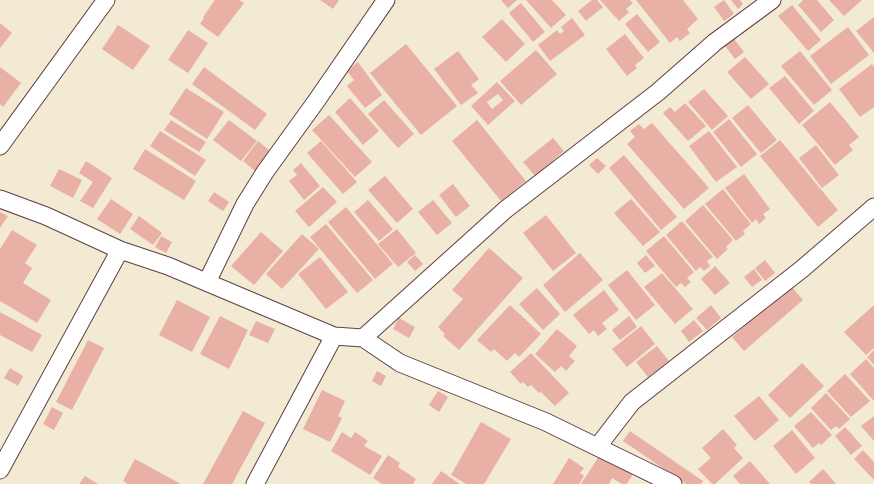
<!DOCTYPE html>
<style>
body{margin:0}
canvas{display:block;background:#f2ead3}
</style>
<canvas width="874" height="484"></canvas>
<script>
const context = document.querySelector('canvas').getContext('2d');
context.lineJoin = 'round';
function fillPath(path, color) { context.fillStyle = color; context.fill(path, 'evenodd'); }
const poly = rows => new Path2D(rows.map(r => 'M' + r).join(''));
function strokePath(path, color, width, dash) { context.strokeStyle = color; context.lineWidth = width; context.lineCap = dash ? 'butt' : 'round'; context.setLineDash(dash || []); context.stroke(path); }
const building = poly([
 [215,0,239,0,244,3,218,37,200,24,204,18,203,17],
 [320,0,339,0,333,9],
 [501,0,517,0,508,8],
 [526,0,552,0,566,15,551,28],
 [592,0,597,0,603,7,586,21,578,11],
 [600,0,630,0,633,3,626,9,629,12,619,21],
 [636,0,683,0,698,19,687,29,690,33,680,41,677,37,670,43],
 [724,0,734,14,724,21,714,7],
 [731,0,740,0,743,4,738,9],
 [803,0,817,0,834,20,821,32,798,5],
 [829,0,862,0,844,16],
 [521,3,545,32,533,42,509,13],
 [792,5,821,40,808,51,778,16],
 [637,14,660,42,648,52,625,24],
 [874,17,874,53,856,31],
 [572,18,585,35,550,61,538,45,557,30,560,34,564,31,561,27],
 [502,19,525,44,506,62,482,37],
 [0,23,12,33,0,48],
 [118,25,150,46,133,70,102,49],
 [848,27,869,55,831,84,810,56],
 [188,30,208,43,188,73,168,60],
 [625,34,644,58,635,65,637,68,627,76,606,49],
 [734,39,744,52,735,59,725,46],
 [406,44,457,106,421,135,370,73],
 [536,50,557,74,521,105,500,81],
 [458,51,479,79,471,85,478,93,461,105,434,69],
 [800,51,832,90,814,105,781,66],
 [745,57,769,84,751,99,727,72],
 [358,62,382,95,365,108,347,86,354,80,347,71],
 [872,64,874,67,874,107,860,117,839,89],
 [0,67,21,83,3,107,0,104],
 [204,67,267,114,255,130,192,84],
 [785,76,814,111,799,124,769,88],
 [497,82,515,101,488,125,471,106],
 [498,94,503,100,492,109,487,102],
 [186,88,224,112,207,139,169,114],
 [704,89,728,116,712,130,688,102],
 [350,98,379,131,363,145,335,112],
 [384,100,414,134,398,148,368,114],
 [830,102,859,137,849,145,853,150,835,165,802,125],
 [685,103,706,126,688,141,663,113,670,107,675,112],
 [748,105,777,140,761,153,732,118],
 [329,115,372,162,355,177,312,130],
 [729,119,757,154,741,167,713,132],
 [171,120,206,142,199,152,164,130],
 [229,120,257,141,241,161,213,140],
 [477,120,526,181,501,201,452,141],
 [652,123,709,188,684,209,627,144,635,137,630,131,639,124,644,129],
 [160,131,206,160,195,176,150,146],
 [709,131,737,167,716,182,689,146],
 [553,138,564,151,535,176,523,162],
 [780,140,838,210,818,227,760,156],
 [258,141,270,151,255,171,243,161],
 [321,141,357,182,343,194,307,153],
 [816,145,839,175,822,188,799,158],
 [145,149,196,181,184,200,133,169],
 [624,155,677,217,661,230,609,168],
 [597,158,606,166,598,174,589,165],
 [86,161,112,178,93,208,80,201,93,182,79,173],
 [301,163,320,186,304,200,289,181,297,175,293,170],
 [59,169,82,180,73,198,50,186],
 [744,174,770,209,763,214,766,218,759,224,756,219,752,223,725,188],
 [385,176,413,209,397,223,368,190],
 [453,184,470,206,456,217,439,195],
 [323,187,337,202,309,227,295,211],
 [723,189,751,224,743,231,745,234,736,241,705,204],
 [214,192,229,202,223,211,208,201],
 [111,199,133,214,120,234,97,219],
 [631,199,660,232,643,246,614,213],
 [368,200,393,229,379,241,354,212],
 [433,200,452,223,437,235,418,212],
 [703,205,733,240,726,247,728,249,717,259,685,221],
 [346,207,393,264,375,279,328,222],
 [0,212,8,216,0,228],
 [546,215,576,253,553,271,523,233],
 [139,216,162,233,153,245,130,229],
 [682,221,713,257,707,261,710,266,704,271,700,267,696,271,666,235],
 [326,224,373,280,357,293,310,237],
 [397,229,416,253,398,267,378,244],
 [12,230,37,245,25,263,32,268,23,283,51,300,37,323,0,301,0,249],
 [261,232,283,251,254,285,231,266],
 [302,234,319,249,282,289,266,274],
 [161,236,172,242,166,253,155,247],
 [664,236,694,272,687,278,691,282,685,287,681,283,676,287,646,251],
 [489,248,523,278,459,350,443,336,445,334,438,327,463,299,452,290],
 [580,253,603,280,565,312,543,285],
 [415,255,423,264,415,271,407,262],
 [646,255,655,266,645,273,637,263],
 [320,257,348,292,326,309,298,274],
 [765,260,775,273,765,281,755,268],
 [715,266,730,283,715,295,701,279],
 [754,269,762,280,752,287,744,277],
 [627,270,655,305,636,320,608,285],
 [662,273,693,309,675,324,644,287],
 [791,286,803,300,744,351,732,337],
 [537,288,560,314,543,330,519,304],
 [604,290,619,310,602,323,607,329,598,336,594,330,589,334,573,315],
 [177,300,210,317,192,352,159,335],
 [510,305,541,334,519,357,515,353,507,361,494,349,491,352,477,340],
 [711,305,721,318,707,330,696,318],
 [874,305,874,348,866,355,844,332],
 [0,312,42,335,32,352,0,335],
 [220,316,248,330,229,369,200,354],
 [629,316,637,327,620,340,612,330],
 [399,318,415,327,409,338,393,329],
 [694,320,703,331,689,342,681,331],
 [256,321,275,329,268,343,249,335],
 [641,326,655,344,627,367,612,349],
 [557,329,577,346,569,356,575,361,566,371,561,366,555,372,535,354],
 [88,340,104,348,72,410,56,402],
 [657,346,669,361,648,377,636,362],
 [874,350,874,365,867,357],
 [531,353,569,393,555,406,541,392,539,393,531,385,528,387,523,382,521,384,510,372],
 [866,359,874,368,874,401,850,374],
 [802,363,824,386,790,418,768,395],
 [10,368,23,376,18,386,4,378],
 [377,371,386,376,381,386,372,381],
 [845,374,870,401,851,417,827,391],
 [322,390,345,401,338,416,342,418,330,442,303,429],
 [438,391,448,397,439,412,429,405],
 [826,393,850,419,839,429,836,426,831,430,811,408],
 [759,396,779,420,755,441,734,416],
 [52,407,63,413,54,430,43,424],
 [243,411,265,423,232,484,203,484],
 [811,412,832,435,821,445,819,443,813,448,794,426],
 [874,416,874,441,861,426],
 [481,422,511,439,484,484,466,484,451,475],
 [845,427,862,446,851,455,835,436],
 [723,429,737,445,734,448,743,458,715,484,712,484,698,469,711,458,702,448],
 [792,430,815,458,796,474,773,446],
 [630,431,703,481,701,484,686,484,623,441],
 [342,432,351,438,355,432,368,441,364,446,382,456,370,475,331,451],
 [863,450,874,462,874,480,854,459],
 [601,453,633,474,627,484,622,484,612,478,609,484,581,484],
 [388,455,400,463,398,467,416,479,413,484,382,484,373,478],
 [569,458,584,468,580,473,584,476,579,484,553,484],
 [135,459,181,484,128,484,123,481],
 [750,461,770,484,740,484,733,476],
 [823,469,836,484,811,484,809,482],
 [441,471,460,484,432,484],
 [85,476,98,484,79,484]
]);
const street = poly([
 [0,146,106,0],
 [0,199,46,216,120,250,168,266,334,336,363,338,400,363,546,422,673,484],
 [207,282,245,204,265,172,317,100,386,0],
 [363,338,505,210,658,92,715,42,772,0],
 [598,446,632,402,802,269,874,207],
 [0,470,120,250],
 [255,484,334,336]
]);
fillPath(building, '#e9b1a6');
strokePath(street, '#633d44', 19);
strokePath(street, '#fff', 17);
</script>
